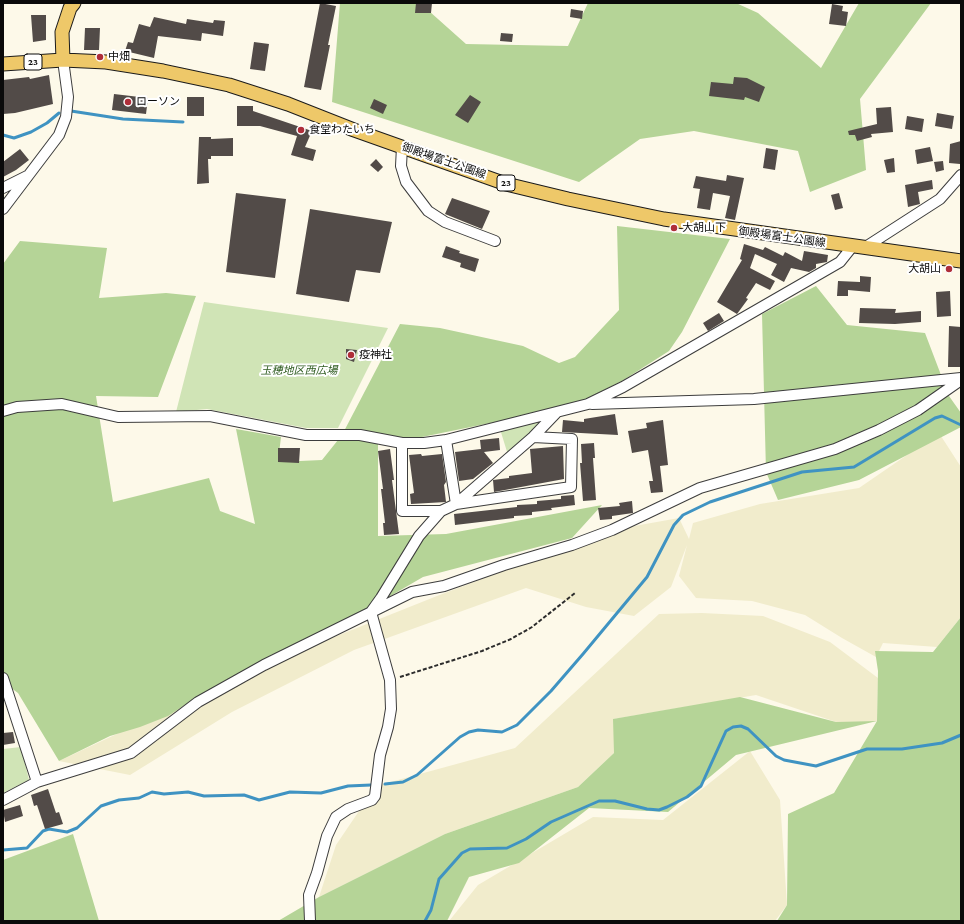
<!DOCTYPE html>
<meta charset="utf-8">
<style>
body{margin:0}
#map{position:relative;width:964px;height:924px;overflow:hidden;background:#fdf9e9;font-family:"Crimson Pro",serif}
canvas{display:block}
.frame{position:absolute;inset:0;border:4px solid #0a0a0a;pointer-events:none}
</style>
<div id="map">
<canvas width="964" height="924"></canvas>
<div class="frame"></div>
</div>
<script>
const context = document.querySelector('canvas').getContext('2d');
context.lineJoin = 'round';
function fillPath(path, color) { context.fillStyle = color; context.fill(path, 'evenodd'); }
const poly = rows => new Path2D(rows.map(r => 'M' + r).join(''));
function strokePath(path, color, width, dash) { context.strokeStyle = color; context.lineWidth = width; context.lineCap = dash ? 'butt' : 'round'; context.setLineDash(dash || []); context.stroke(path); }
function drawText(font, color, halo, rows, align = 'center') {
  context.font = font + ' "Crimson Pro","Noto Sans JP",serif'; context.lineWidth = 4; context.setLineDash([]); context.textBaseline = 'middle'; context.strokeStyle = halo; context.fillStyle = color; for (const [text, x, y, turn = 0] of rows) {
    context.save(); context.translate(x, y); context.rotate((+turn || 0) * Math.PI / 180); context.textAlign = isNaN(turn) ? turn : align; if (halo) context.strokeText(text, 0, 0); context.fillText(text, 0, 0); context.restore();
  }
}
const farmland = poly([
 [939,433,961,467,961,617,937,647,883,643,876,657,842,638,805,615,752,601,696,598,679,576,687,545,671,587,634,616,586,607,526,588,354,650,232,712,130,775,59,761,264,665,437,596,612,530,679,518,689,539,693,523,760,504,859,488],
 [702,613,763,616,830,642,878,678,877,721,848,726,756,695,614,719,614,753,578,787,445,834,319,897,336,845,376,786,515,748,659,614],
 [750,751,780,800,787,905,775,921,449,921,478,885,593,817,663,820]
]);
const green = poly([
 [204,302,388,328,338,428,306,428,207,409,176,412],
 [551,416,508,455,500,429],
 [21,747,29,780,3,793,3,749]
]);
const forest = poly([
 [340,3,420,3,466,44,568,46,588,3,736,3,758,13,821,68,859,3,931,3,860,99,866,170,810,192,798,151,694,131,640,139,579,182,332,102],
 [617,226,730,239,682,332,669,351,622,381,573,406,422,437,378,439,378,536,446,534,602,505,572,538,423,577,337,627,271,655,197,697,168,716,140,727,110,736,59,761,18,693,3,682,3,264,20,241,107,248,99,298,166,293,196,296,158,397,96,396,113,502,209,478,220,511,255,524,236,429,281,437,278,462,322,460,342,435,400,324,440,328,523,346,559,363,575,357,619,310],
 [816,286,847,325,925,333,949,396,961,413,961,427,859,480,778,500,766,472,762,314],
 [961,617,961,921,777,921,787,905,788,814,834,793,877,721,736,755,668,812,589,808,519,863,469,877,447,921,278,921,319,897,445,834,578,787,614,753,613,719,740,697,836,722,877,721,878,671,875,651,933,652],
 [73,834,99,921,3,921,3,860]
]);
const stream = poly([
 [71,111,123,119,183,122],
 [3,135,14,138,31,132,47,123,59,113],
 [385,784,403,782,417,775,460,737,469,732,478,730,502,732,517,725,551,691,583,654,647,577,674,525,683,515,710,502,802,472,854,467,935,418,942,416,961,425],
 [3,850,27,848,43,831,49,829,67,832,77,828,101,806,119,800,139,798,152,792,164,794,188,792,204,796,244,795,259,800,290,792,321,793,348,786,371,785],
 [425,921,431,910,439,879,462,853,470,849,507,848,526,839,551,822,599,801,615,801,647,809,659,810,667,807,687,797,701,786,726,731,733,727,741,726,748,729,776,756,784,760,816,766,867,749,902,749,942,743,961,735]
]);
const building = poly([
 [320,3,336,6,328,45,330,45,321,90,304,87],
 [416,3,432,3,431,13,415,13],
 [832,4,843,6,842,11,848,12,846,26,829,24],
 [571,9,583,11,582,19,570,17],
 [31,15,46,15,46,40,33,42],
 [154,17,186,24,187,19,213,23,214,20,225,21,223,36,202,33,201,41,158,36,154,58,125,51,128,42,133,43,139,24,150,27],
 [85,28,100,28,99,50,84,50],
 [501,33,513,34,512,42,500,41],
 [254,42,269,44,265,71,250,69],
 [49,75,53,104,15,113,3,114,3,80,29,77,30,79],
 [734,77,747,78,765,87,759,102,745,97,744,100,709,96,711,82,733,84],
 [114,94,148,98,146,114,112,110],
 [470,95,481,102,468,123,455,115],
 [187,97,204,97,204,116,187,116],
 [374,99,387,105,383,114,370,108],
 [237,106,253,106,253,111,312,131,305,147,316,150,313,161,291,155,297,136,260,126,237,126],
 [891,107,893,132,871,134,872,137,857,141,855,135,849,135,848,131,877,124,876,108],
 [937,113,954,116,952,129,935,126],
 [907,116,924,119,922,132,905,129],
 [199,137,211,137,211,139,233,138,233,156,211,156,211,159,208,159,209,183,197,184],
 [961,141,960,164,949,163,950,144],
 [930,147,933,161,917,164,915,150],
 [766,148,778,150,775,170,763,168],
 [20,149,29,160,16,170,3,177,3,162],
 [894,158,895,172,887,173,884,160],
 [376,159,383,167,378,172,370,165],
 [943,161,944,170,936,172,934,162],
 [727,175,744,178,735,220,725,218,730,196,713,193,710,210,697,208,700,189,693,188,696,176,726,181],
 [932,180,933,189,918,192,920,204,908,207,905,185],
 [236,193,286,199,275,278,226,272],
 [839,193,843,208,835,210,831,195],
 [452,198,490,211,482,229,445,214],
 [310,209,392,222,380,273,356,270,349,302,296,294],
 [744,244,763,250,765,247,783,256,785,252,802,261,804,251,828,255,827,262,816,264,816,268,809,272,791,268,784,282,771,275,777,264,755,254,750,268,775,281,770,290,756,283,746,298,748,299,737,314,717,302,742,260,740,259],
 [446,246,460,251,459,253,479,259,475,272,460,267,461,263,442,257],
 [860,276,871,277,870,292,848,290,848,296,837,296,838,281,860,282],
 [950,291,951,316,937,317,936,292],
 [860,308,896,309,895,313,921,311,921,322,895,324,859,323],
 [719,313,724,321,708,331,703,323],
 [949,326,961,327,961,367,948,367],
 [346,349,357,350,354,362,346,359],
 [615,414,618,435,562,432,563,420,584,422,584,419],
 [663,420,668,465,660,466,663,492,651,493,649,481,653,481,648,450,632,453,628,431,647,428,646,423],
 [499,438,500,450,484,452,493,463,473,479,459,481,455,452,481,449,480,440],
 [594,443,595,458,593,458,596,500,583,501,580,463,582,463,581,444],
 [563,446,564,479,494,492,493,480,509,478,509,476,532,473,530,449],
 [278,448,300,448,299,463,278,462],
 [390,449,394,480,392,480,399,534,384,535,383,523,385,523,381,489,383,489,378,451],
 [421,454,422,456,442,454,446,482,444,485,446,502,411,504,410,494,414,493,409,455],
 [574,495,575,505,551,508,552,510,532,512,532,515,514,516,514,518,455,525,454,514,517,507,517,505,537,504,537,501,561,499,561,496],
 [632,501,633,513,612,516,612,519,600,520,598,508,620,506,619,503],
 [13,732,15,743,3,745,3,733],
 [48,789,56,813,59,812,63,824,45,829,37,805,34,806,31,795],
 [20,805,23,816,5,822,3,810]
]);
const path = poly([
 [400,677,482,651,511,639,532,627,575,593]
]);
const minor = poly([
 [402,147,401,166,406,182,428,211,445,222,495,241],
 [3,188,27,176],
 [3,209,59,135,66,117,68,97,63,60],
 [864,248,940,199,961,175],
 [592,404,754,399,961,378],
 [3,411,17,407,62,404,118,417,210,416,306,435,360,435,402,443,424,443,446,440,588,404,623,387,840,262,852,247],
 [446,440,456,504,571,487,572,439,533,437],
 [402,443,402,511,441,511],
 [3,678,37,782],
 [3,800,37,782,131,753,198,702,264,665,412,592,444,586,504,565,572,545,612,530,700,488,835,449,879,430,918,410,961,380],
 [310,921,309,895,317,873,327,836,336,817,348,809,372,800,375,796,380,755,388,727,391,709,390,680,371,612,381,598,419,536,441,511,456,504,533,437,557,412]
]);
const major = poly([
 [63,60,62,32,70,8,74,3],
 [3,64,63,60,106,62,163,71,229,85,288,104,354,130,506,184,568,199,664,219,961,261]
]);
const markers = [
 [100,57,4,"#af2e39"],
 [128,102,4,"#af2e39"],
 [301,130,4,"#af2e39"],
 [674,228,4,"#af2e39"],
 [949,269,4,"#af2e39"],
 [351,355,4,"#af2e39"]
];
const shields = [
 [33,62,18],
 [506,183,18]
];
const shieldNames = [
 ["23",33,62],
 ["23",506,183]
];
const poiNames = [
 ["中畑",108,57],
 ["ローソン",136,102],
 ["食堂わたいち",309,130],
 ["大胡山下",682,228],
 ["大胡山",941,269,"right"],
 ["疫神社",359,355]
];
const streetNames = [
 ["御殿場富士公園線",444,161,19],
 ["御殿場富士公園線",782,237,8]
];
const parkNames = [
 ["玉穂地区西広場",299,371]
];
fillPath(farmland, '#f1eccc');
fillPath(green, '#d0e4b6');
fillPath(forest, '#b5d497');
strokePath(stream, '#3f93c2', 3);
fillPath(building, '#524b48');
strokePath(minor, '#3d3d3d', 12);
strokePath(major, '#1b1b1b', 15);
strokePath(path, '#2c2c2c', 2, [4, 2]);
strokePath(minor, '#fff', 10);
strokePath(major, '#eec869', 13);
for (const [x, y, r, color] of markers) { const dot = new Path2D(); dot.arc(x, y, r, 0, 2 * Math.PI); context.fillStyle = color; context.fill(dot); strokePath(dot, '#fff', 1.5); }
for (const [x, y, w] of shields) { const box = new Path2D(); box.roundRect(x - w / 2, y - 8, w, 16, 3); context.fillStyle = '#fff'; context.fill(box); strokePath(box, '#0a0a0a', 1); }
drawText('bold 10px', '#0a0a0a', null, shieldNames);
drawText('11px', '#0a0a0a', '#fff', poiNames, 'left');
drawText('11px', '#0a0a0a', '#fff', streetNames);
drawText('italic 11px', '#2f5c21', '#fff', parkNames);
</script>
